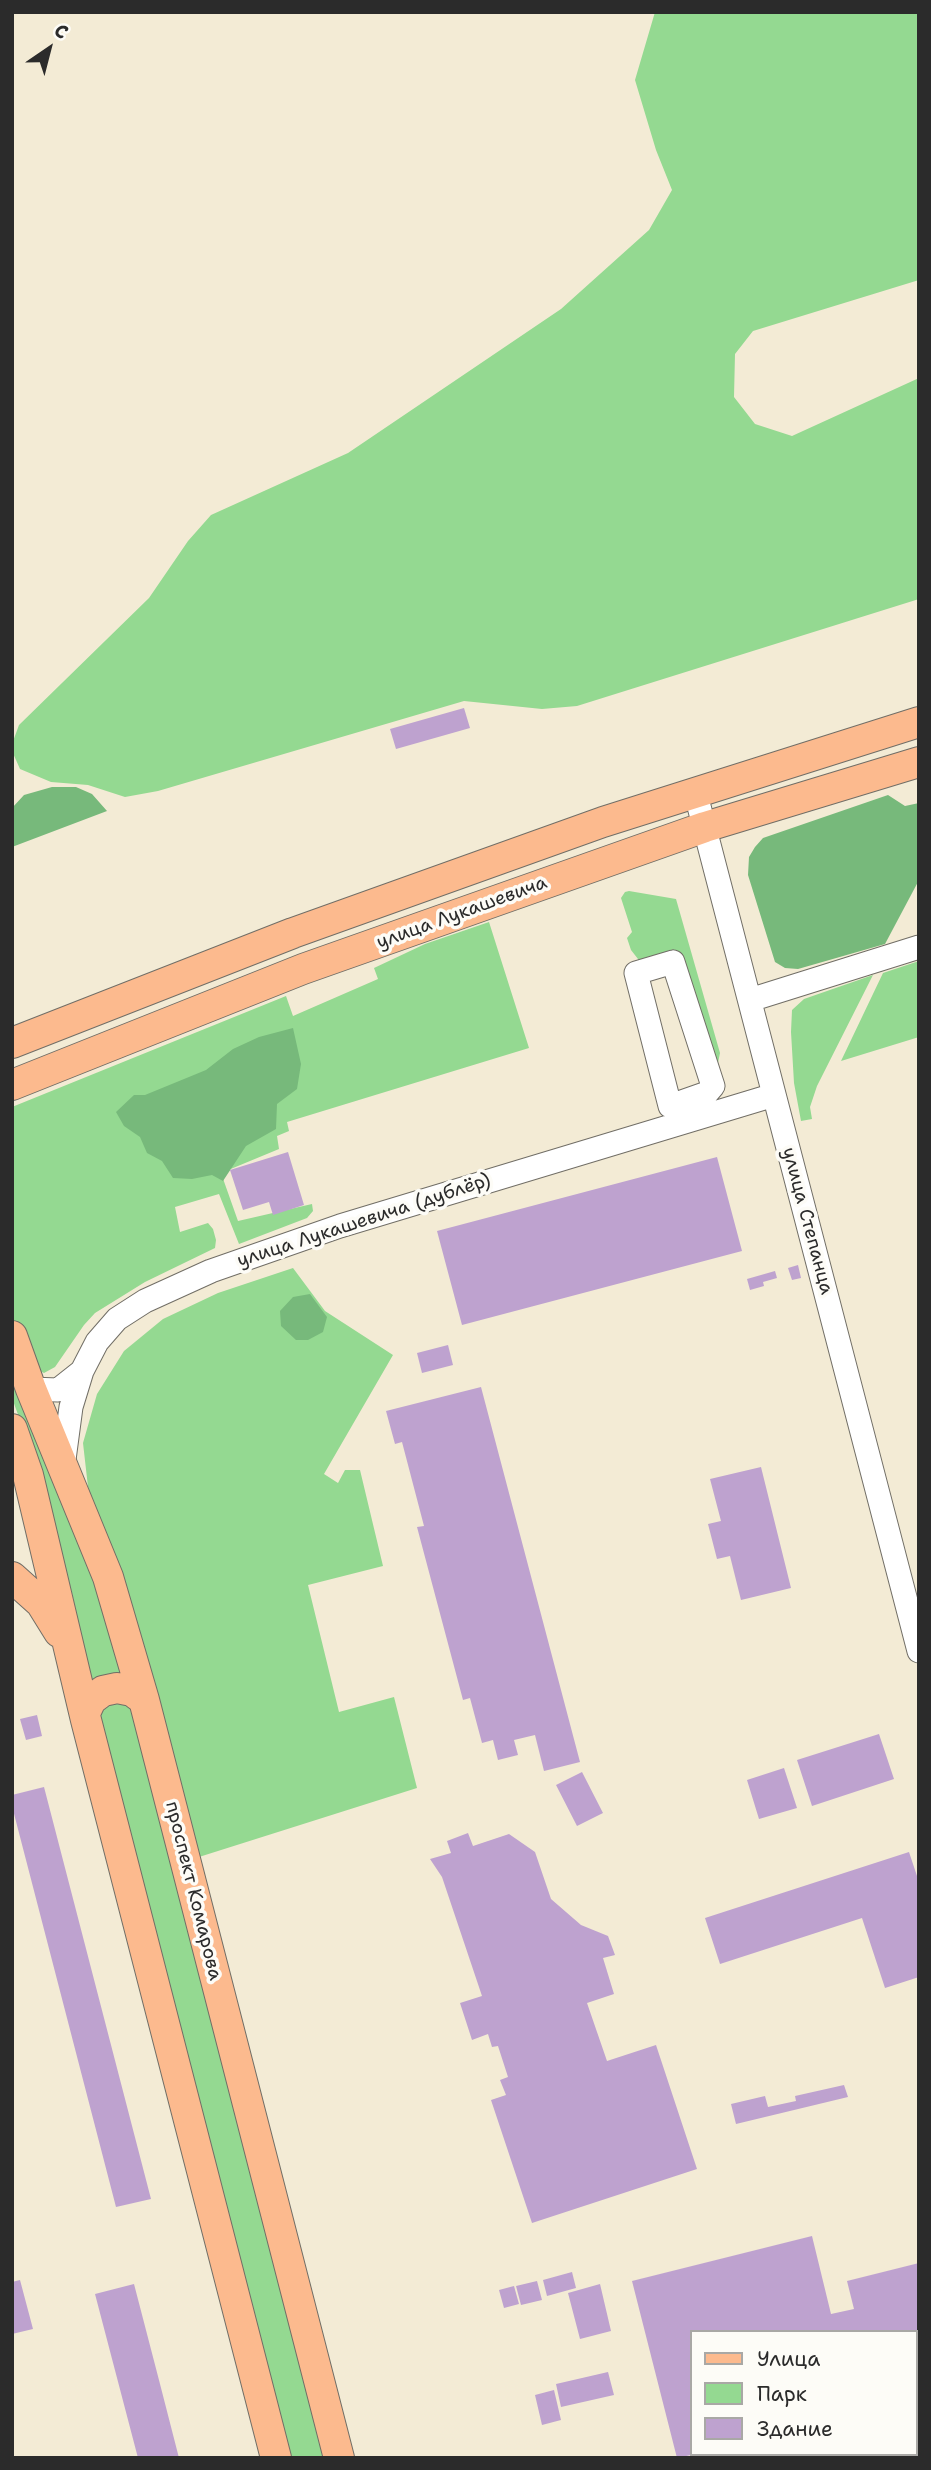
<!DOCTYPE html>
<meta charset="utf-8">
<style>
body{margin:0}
#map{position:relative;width:931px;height:2470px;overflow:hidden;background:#f3ebd5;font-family:"Shantell Sans",sans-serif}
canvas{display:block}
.frame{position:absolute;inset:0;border:14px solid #2b2b2b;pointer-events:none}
.legend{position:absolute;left:690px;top:2330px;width:228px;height:126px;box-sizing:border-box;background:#fdfcf7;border:2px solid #a9a8a5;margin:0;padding:9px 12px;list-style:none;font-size:21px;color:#2b2b2b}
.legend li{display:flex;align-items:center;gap:14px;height:35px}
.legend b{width:35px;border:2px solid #a9a8a5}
.north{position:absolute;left:14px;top:14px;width:70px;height:70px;-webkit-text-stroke:5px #fdfcf7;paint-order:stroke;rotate:35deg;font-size:19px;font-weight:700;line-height:28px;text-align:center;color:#2b2b2b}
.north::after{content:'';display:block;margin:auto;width:24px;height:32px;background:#2b2b2b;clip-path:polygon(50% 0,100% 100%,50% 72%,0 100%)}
</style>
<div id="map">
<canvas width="931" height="2470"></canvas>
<div class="frame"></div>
<ul class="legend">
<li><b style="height:9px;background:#fcba8e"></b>Улица</li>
<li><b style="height:19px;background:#94d991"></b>Парк</li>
<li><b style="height:19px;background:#bea2cf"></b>Здание</li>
</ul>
<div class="north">С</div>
</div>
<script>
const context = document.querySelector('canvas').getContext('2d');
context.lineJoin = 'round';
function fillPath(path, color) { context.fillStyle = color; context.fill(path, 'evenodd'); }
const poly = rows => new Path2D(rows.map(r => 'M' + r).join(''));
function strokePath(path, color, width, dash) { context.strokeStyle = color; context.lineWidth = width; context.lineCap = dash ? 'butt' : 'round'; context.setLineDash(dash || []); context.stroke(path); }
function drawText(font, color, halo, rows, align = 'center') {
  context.font = font + ' "Shantell Sans",sans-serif'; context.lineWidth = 7; context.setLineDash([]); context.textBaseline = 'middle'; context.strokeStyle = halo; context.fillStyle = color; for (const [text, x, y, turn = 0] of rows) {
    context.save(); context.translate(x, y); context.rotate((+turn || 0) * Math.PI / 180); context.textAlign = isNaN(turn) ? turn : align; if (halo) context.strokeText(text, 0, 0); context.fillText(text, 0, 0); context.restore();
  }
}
const green = poly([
 [655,12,919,12,919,280,753,331,735,354,734,397,755,424,792,436,919,378,919,599,577,706,542,709,464,701,158,791,125,797,88,785,51,782,20,769,12,751,12,744,19,725,149,598,188,541,211,515,348,453,561,309,649,230,672,190,656,150,635,80],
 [629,891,676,899,720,1053,716,1073,673,963,641,971,638,959,631,950,627,938,632,932,621,898,625,892],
 [489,922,529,1048,287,1122,289,1131,277,1136,279,1149,221,1173,238,1221,312,1204,313,1211,307,1218,239,1244,219,1194,175,1207,180,1232,208,1223,213,1229,216,1240,215,1248,145,1282,95,1313,84,1325,55,1367,44,1373,36,1369,26,1356,12,1319,12,1107,286,996,293,1016,378,979,374,968,425,944],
 [919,961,919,1037,841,1061,883,973],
 [873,975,817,1086,810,1107,812,1119,801,1121,794,1083,791,1032,792,1010,804,999],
 [293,1268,325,1311,393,1355,324,1474,338,1483,345,1470,360,1470,383,1566,308,1585,339,1712,394,1697,417,1788,199,1857,125,1594,88,1487,83,1443,97,1394,124,1351,163,1319,218,1293],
 [12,1361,96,1578,136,1712,327,2458,291,2458,100,1721,72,1593,34,1459,12,1398]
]);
const forest = poly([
 [52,787,76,787,92,794,107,811,12,847,12,808,24,795],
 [888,795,905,806,919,803,919,880,885,944,798,969,785,968,775,962,748,875,749,857,755,847,763,838],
 [293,1028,301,1064,297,1089,277,1104,276,1129,246,1146,223,1181,212,1175,192,1179,173,1178,162,1161,147,1153,140,1137,124,1126,116,1112,134,1095,145,1095,206,1070,233,1049,259,1037],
 [310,1294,327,1317,323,1332,308,1340,296,1340,281,1326,280,1311,293,1297]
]);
const building = poly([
 [464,708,470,728,396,749,390,729],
 [288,1152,304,1205,273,1215,269,1202,243,1210,230,1170],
 [717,1157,742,1251,462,1325,437,1231],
 [798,1265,801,1278,792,1280,788,1268],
 [775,1271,777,1278,763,1282,764,1286,750,1290,747,1279],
 [448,1345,453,1365,422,1373,417,1353],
 [481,1387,580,1762,544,1771,535,1735,514,1740,518,1755,498,1760,493,1740,482,1743,470,1698,463,1700,417,1527,424,1526,402,1442,395,1444,386,1411],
 [761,1467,791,1588,741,1600,730,1556,717,1559,708,1524,721,1521,710,1479],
 [37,1715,42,1736,26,1740,20,1719],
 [879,1734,894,1779,812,1806,797,1760],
 [784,1768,797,1808,759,1819,747,1780],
 [582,1772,603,1813,577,1826,556,1785],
 [44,1787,151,2199,116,2207,12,1806,12,1795],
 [468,1833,473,1846,509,1834,535,1852,551,1899,581,1925,608,1936,615,1955,603,1958,614,1994,587,2003,607,2061,656,2045,697,2169,532,2223,491,2100,506,2095,500,2080,508,2077,498,2046,492,2047,488,2034,472,2040,460,2003,482,1996,442,1877,430,1859,451,1853,447,1841],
 [909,1852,919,1882,919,1977,885,1988,862,1918,720,1964,705,1918],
 [844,2085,848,2097,736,2124,731,2104,765,2096,768,2107,796,2101,795,2096],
 [812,2236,831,2314,854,2309,847,2281,919,2263,919,2349,915,2350,915,2332,691,2332,691,2455,677,2458,632,2281],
 [572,2272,576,2288,547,2296,543,2280],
 [20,2280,33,2329,12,2334,12,2282],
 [537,2281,542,2300,521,2305,516,2286],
 [134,2284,160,2384,179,2458,138,2458,95,2294],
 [600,2284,611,2331,580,2339,568,2293],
 [514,2286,519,2304,504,2308,499,2290],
 [608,2372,614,2395,561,2407,556,2384],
 [554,2390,561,2420,542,2425,535,2395]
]);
const minor = poly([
 [695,791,919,1651],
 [673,962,713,1086,707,1093,670,1106,636,973,673,962],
 [750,1000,919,947],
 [31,1389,58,1390,82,1371],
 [63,1467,71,1407,82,1371,97,1342,117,1319,145,1301,211,1271,340,1226,774,1095]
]);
const major = poly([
 [12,1043,293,933,603,822,919,722],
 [12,1085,303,969,705,827,919,762],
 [12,1336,31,1389,108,1577,144,1700,339,2458],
 [12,1429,28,1475,86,1720,276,2458],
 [12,1577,41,1603,59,1632],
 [85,1713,91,1700,103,1691,117,1688,132,1691,144,1700]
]);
const streetNames = [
 ["улица Лукашевича",462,913,-20],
 ["улица Лукашевича (дублёр)",364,1221,-18],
 ["улица Степанца",807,1221,75],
 ["проспект Комарова",193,1891,76]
];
fillPath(green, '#94d991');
fillPath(forest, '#77b97b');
fillPath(building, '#bea2cf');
strokePath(minor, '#716e66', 25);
strokePath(major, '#716e66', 32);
strokePath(minor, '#fff', 23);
strokePath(major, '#fcba8e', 30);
drawText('19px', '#2b2b2b', '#fdfcf7', streetNames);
</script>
